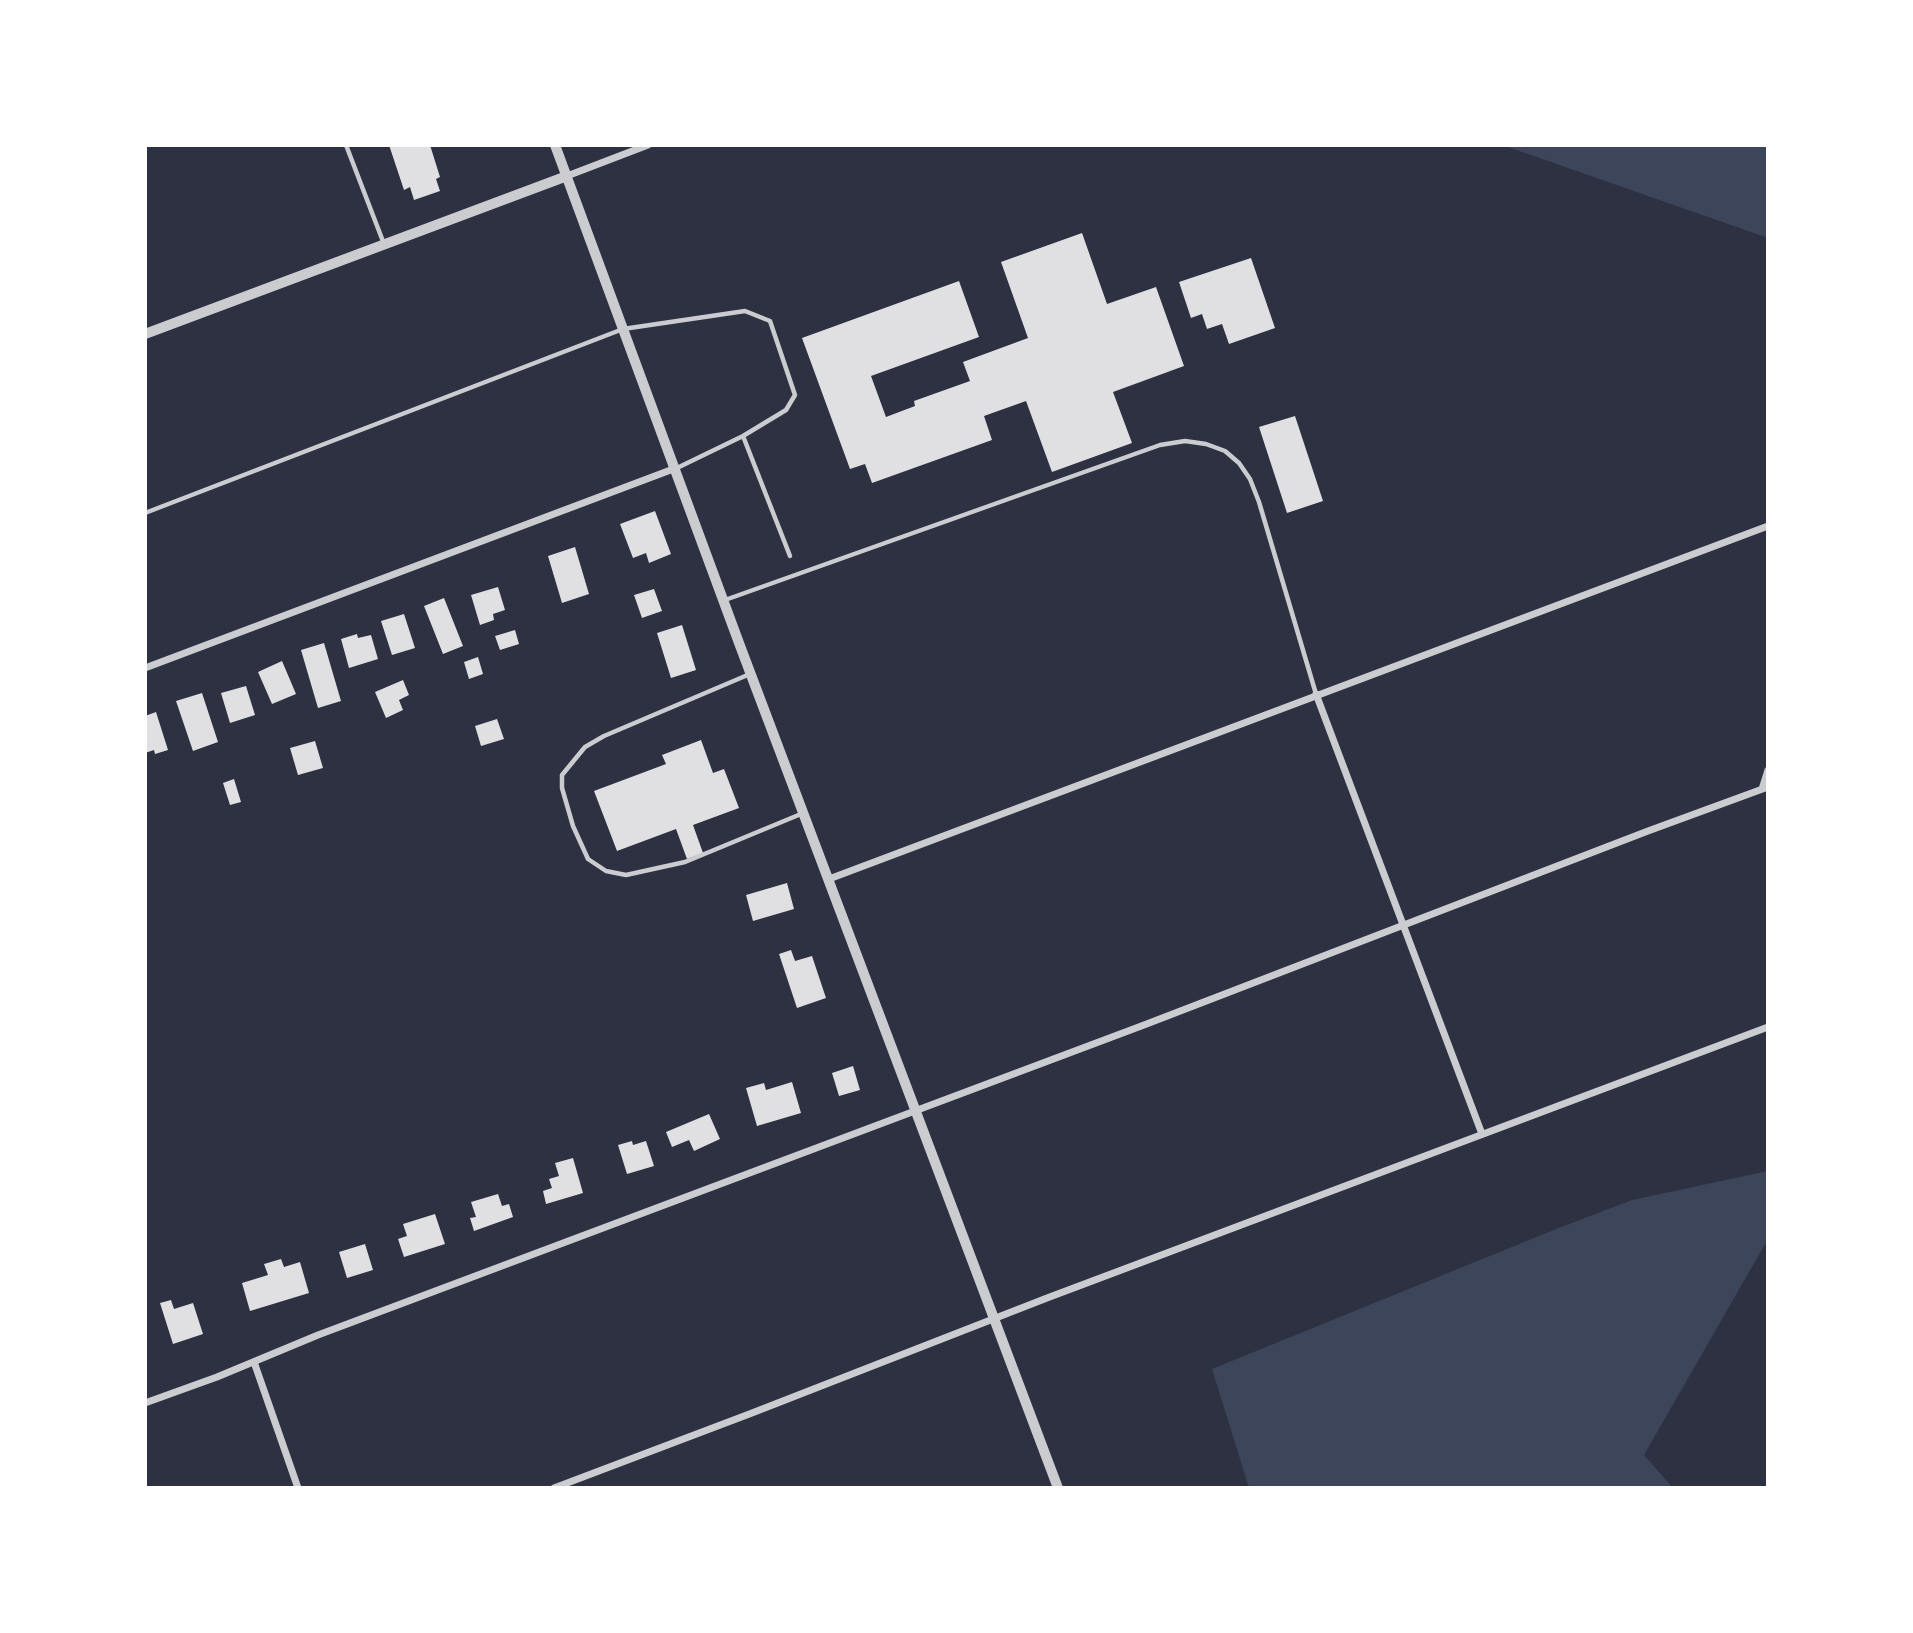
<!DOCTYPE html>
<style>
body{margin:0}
#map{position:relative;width:1913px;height:1633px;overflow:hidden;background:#2d3142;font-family:"PT Sans",sans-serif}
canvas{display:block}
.frame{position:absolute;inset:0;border:147px solid #fff;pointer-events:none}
</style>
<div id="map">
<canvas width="1913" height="1633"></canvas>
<div class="frame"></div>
</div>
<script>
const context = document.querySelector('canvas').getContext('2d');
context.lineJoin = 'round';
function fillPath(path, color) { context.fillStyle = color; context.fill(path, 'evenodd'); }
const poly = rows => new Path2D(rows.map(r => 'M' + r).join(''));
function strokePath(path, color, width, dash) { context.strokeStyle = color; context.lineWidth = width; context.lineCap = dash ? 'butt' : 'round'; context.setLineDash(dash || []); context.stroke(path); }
const green = poly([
 [1504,145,1768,145,1768,238,1505,146],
 [1768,1171,1768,1239,1644,1455,1673,1488,1249,1488,1212,1369,1556,1229,1632,1200]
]);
const building = poly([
 [389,145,430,145,440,177,436,179,440,191,414,200,410,187,404,190],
 [1082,233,1107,304,1156,287,1184,366,1113,392,1132,443,1052,472,1026,401,984,416,992,440,872,483,865,464,850,469,802,338,959,281,979,337,871,376,886,417,915,406,914,401,970,381,963,362,1028,338,1001,262],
 [1251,258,1275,328,1229,344,1222,324,1207,329,1202,314,1191,318,1179,282],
 [1295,416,1323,501,1287,513,1259,427],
 [655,511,671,554,649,563,646,553,633,558,620,524],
 [575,547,589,594,562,603,548,556],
 [498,587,505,610,493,614,494,620,480,625,471,595],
 [654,589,662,611,642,618,634,595],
 [444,598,463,646,443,654,424,606],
 [404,614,415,648,392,655,381,621],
 [682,625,696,670,671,678,657,633],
 [515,630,519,644,500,650,495,636],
 [357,634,358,638,371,635,378,659,349,668,341,639],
 [324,643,341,701,318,708,301,650],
 [478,657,483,674,469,679,464,662],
 [282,661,296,694,272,704,258,672],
 [403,680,409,695,399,700,403,710,386,718,375,692],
 [246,686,255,715,230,723,221,693],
 [202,693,218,742,193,751,176,701],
 [156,712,168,750,155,754,154,750,145,753,145,716],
 [497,719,504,739,481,746,475,726],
 [701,740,713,773,724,769,739,808,693,825,703,853,687,859,676,829,617,851,594,791,666,764,662,755],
 [315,741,323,768,298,775,290,748],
 [234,779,241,802,230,805,223,783],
 [787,883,794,909,753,921,746,895],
 [791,950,795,961,812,956,826,998,797,1008,779,954],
 [853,1066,860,1090,839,1096,832,1073],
 [792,1082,801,1113,757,1126,746,1088,764,1083,766,1090],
 [709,1114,720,1139,694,1151,689,1140,672,1147,666,1132],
 [632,1141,633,1145,646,1141,654,1166,627,1174,618,1145],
 [573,1158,583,1193,546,1204,543,1191,552,1188,549,1179,559,1176,555,1163],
 [498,1194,502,1206,509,1204,513,1217,474,1231,470,1218,476,1217,471,1202],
 [435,1214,445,1244,404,1257,398,1239,407,1236,403,1224],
 [365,1244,373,1270,347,1278,339,1252],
 [281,1259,284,1267,300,1262,309,1293,250,1311,242,1283,268,1275,264,1264],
 [171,1300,174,1309,193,1303,203,1334,173,1344,160,1303]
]);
const service = poly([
 [346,145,384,244],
 [743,436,790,556],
 [145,513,623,329,745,311,770,321,795,395,786,410,743,436,677,468],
 [725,600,1160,445,1185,441,1206,444,1225,451,1239,463,1250,479,1259,502,1316,694],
 [750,674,604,736,585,747,562,775,562,788,573,826,588,859,606,871,626,875,685,862,801,814]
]);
const minor = poly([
 [567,176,648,145],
 [145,668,676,468],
 [1316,694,1482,1134],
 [1762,789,1768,770],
 [829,879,1768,526],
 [254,1362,298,1488],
 [145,1403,217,1377,318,1335,1144,1025,1648,831,1768,787],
 [554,1488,752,1413,1047,1298,1768,1027]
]);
const tertiary = poly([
 [555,145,739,643,1058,1488],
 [145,334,567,176]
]);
fillPath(green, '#3c4559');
fillPath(building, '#e0e0e3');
strokePath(service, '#caccd0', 4.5);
strokePath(minor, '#caccd0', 7);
strokePath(tertiary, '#caccd0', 10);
</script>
